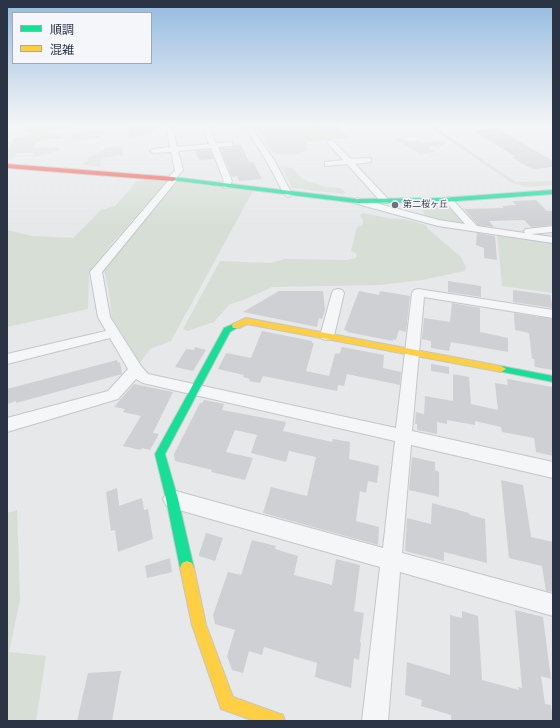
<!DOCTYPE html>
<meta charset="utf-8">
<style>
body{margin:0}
#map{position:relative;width:560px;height:728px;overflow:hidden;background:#e6e8ea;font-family:Roboto,"Noto Sans JP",sans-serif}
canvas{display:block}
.frame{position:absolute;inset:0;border:8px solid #2b3445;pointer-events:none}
.legend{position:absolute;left:12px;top:12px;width:140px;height:52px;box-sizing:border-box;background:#f4f6f9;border:1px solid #a4a8b1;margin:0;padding:5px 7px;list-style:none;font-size:12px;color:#2b3445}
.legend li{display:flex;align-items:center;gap:8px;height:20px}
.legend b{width:20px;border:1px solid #a4a8b1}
</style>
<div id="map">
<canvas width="560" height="728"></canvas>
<div class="frame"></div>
<ul class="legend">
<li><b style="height:5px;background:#16e098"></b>順調</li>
<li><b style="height:5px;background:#ffcf43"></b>混雑</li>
</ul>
</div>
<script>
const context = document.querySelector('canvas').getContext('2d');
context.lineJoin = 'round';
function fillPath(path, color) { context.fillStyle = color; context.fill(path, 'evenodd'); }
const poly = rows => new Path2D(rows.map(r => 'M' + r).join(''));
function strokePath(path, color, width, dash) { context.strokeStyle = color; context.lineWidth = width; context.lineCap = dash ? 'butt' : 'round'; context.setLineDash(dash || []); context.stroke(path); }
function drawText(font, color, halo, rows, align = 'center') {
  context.font = font + ' Roboto,"Noto Sans JP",sans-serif'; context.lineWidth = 3.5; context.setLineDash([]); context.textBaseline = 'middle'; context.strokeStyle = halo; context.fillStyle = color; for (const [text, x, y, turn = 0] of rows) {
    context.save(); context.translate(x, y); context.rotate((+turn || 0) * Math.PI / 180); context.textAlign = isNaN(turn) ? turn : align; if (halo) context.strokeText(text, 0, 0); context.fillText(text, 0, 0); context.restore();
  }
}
const green = poly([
 [41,125,67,125,66,129,48,132,47,134,63,134,63,138,35,142,33,148,57,147,60,150,33,157,34,153,18,153,13,159,8,160,7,152,14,138,31,134,31,132,25,132,25,128],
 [160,125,152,130,152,132,129,138,128,127],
 [338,125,349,138,306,142,308,150,299,154,279,154,271,151,264,141,265,137,251,126],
 [427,125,431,125,439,130,516,182,553,181,553,185,526,187,512,183],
 [102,130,106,131,102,134,100,138,71,141,72,133],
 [399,138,408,141,417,140,425,143,441,141,447,144,429,147,435,152,420,154,395,140],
 [122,146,123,155,101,158,100,167,81,164,89,160,87,157,99,154,107,147],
 [282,167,292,168,299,176,306,181,327,187,341,188,346,193,342,194,292,188],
 [146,179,163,181,165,183,113,242,89,272,88,309,7,327,7,230,32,236,73,238,101,210,115,206,133,186,135,182],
 [177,182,253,191,171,341,150,349,140,363,111,316,110,298,104,270],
 [443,202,449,204,463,223,427,219,418,203],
 [363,213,392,219,404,219,426,225,428,229,461,257,466,267,465,271,422,280,380,285,272,287,244,300,230,304,214,322,187,331,183,329,220,261,271,263,284,259,347,260,356,258,357,254,351,251,357,227,363,225,363,220,360,215],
 [497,233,553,242,553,293,502,286],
 [17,510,20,600,9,652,46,656,36,721,7,721,7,513]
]);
const building = poly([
 [497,128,553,161,553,167,536,169,530,168,512,157,516,157,473,131],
 [241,144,249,162,253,162,262,179,239,181,237,176,232,177,220,148,232,148,234,145],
 [210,150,214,159,199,160,196,151],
 [536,200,547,211,553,211,553,225,531,227,524,220,489,221,494,227,478,225,464,209,504,208,502,206,516,205,512,201],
 [477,233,495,236,497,260,484,258,484,248,476,245],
 [448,281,481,286,481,297,448,292],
 [513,290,550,295,553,308,513,302],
 [279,291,323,291,325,310,322,319,319,318,317,327,243,312],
 [359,291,379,295,380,291,410,296,406,332,399,330,396,340,393,339,393,341,347,332,348,331,344,330],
 [452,303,480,308,480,332,508,338,508,352,451,342,449,351,431,348,431,341,422,339,424,318,450,322],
 [514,313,553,319,553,370,535,367,534,359,532,359,529,333,515,330],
 [262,331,312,341,312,343,314,343,306,371,329,376,335,354,340,353,342,347,384,355,383,368,401,372,400,385,347,374,344,386,338,385,337,391,263,376,260,383,249,381,250,379,243,377,244,375,218,369,226,353,251,358],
 [195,347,206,350,193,371,175,367,186,349,194,350],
 [117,360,118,363,120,362,122,374,16,403,16,401,7,404,7,389],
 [431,364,449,367,449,374,431,371],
 [453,374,469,377,471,404,498,410,495,383,508,385,507,379,553,387,553,456,536,452,534,438,502,432,501,427,475,421,475,425,447,420,447,424,437,422,437,434,417,430,417,424,415,424,416,412,424,414,425,396,453,401],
 [134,384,173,392,153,433,159,434,150,450,142,448,141,450,123,446,141,416,123,412,125,409,114,407],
 [204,400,224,404,222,410,286,422,283,431,332,442,333,439,350,442,349,459,379,466,377,483,368,481,366,493,360,491,356,521,379,527,378,545,263,513,271,487,307,496,316,457,289,451,286,462,251,453,257,435,235,430,226,452,253,458,245,480,211,472,212,470,175,461,174,454,200,403,202,403],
 [412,457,435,462,435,470,439,472,439,497,409,490],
 [501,480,523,485,531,537,553,542,553,592,546,591,542,566,509,558],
 [117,488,119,506,142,498,144,510,148,509,153,539,118,552,115,530,111,531,106,492],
 [432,503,469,513,470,515,485,519,487,563,444,552,444,561,405,551,407,518,431,524],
 [206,533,223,538,215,561,199,556,199,554],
 [252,540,276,546,275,549,298,556,294,575,332,585,336,559,360,565,354,611,364,613,360,642,361,643,359,660,354,658,351,688,315,677,317,663,264,647,262,655,249,651,243,673,232,670,227,656,235,630,215,624,213,615,228,572,241,575],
 [170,558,172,572,147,578,145,566],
 [515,610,543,617,551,679,541,676,545,704,551,705,553,721,451,721,451,715,421,706,422,700,405,695,407,662,450,675,450,615,462,618,462,611,478,616,482,680,519,690,518,687,522,688],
 [121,671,112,721,77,721,88,673]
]);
const street = poly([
 [166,125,172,125,177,147,209,144,202,125,208,125,216,143,232,142,232,146,218,147,232,181,228,187,225,188,221,185,224,181,211,148,178,151,183,170,177,177,178,179,102,272,110,317,141,366,148,374,396,428,412,293,414,290,418,289,553,310,553,318,424,297,412,431,553,462,553,478,411,445,402,553,553,594,553,616,400,572,388,721,362,721,380,567,172,508,166,505,163,499,166,493,172,490,383,548,395,441,143,383,136,379,118,399,7,432,7,418,108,391,128,369,110,338,7,364,7,354,106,331,98,317,90,272,168,181,167,179,175,170,171,152,154,153,150,151,154,149,170,147,166,125],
 [244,125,250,125,274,160,292,194,291,196,288,197,284,194,266,160,244,125],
 [331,140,333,141,351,159,371,158,371,162,355,164,388,199,389,201,388,203,382,203,347,164,325,166,325,162,343,160,327,142,331,140],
 [448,197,451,198,477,226,525,233,524,231,526,229,553,226,553,232,531,234,553,237,553,243,438,226,354,203,353,201,357,198,439,220,465,224,444,200,448,197],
 [338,289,342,290,344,293,334,336,332,339,327,340,322,339,320,336,332,293,334,290,338,289]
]);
const fast = poly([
 [173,177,357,199,442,198,553,190,553,194,442,202,357,203,171,180,171,178,173,177],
 [236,323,240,326,230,332,165,454,178,499,194,568,192,573,187,575,182,573,180,568,166,499,155,454,223,330,224,328,236,323],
 [501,366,553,376,553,382,498,371,496,369,501,366]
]);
const slow = poly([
 [246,318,501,366,506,369,501,372,247,324,239,328,233,328,232,326,233,324,246,318],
 [187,561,192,563,194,568,206,625,233,697,283,715,285,721,255,721,221,709,192,625,180,568,182,563,187,561]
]);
const jam = poly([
 [7,164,173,177,176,179,173,181,7,168,7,164]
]);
const markers = [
 [395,205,4,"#6c737f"]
];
const farPoinames = [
 ["第二桜ヶ丘",403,205]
];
fillPath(green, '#d6ded6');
fillPath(building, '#ced0d3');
strokePath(street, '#c4c6c8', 2);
strokePath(fast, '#c4c6c8', 2);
strokePath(slow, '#c4c6c8', 2);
strokePath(jam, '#c4c6c8', 2);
fillPath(street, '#f5f6f7');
fillPath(fast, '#16e098');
fillPath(slow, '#ffcf43');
fillPath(jam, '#f24e42');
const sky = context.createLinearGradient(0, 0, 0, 227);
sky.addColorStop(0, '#93bae0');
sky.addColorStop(0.55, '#f4f5f6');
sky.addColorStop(1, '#f4f5f600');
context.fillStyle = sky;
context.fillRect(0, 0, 560, 227);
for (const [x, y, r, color] of markers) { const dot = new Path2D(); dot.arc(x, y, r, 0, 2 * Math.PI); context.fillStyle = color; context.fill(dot); strokePath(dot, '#f4f6f9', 1.5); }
drawText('9px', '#2b3445', '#f4f6f9', farPoinames, 'left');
</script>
